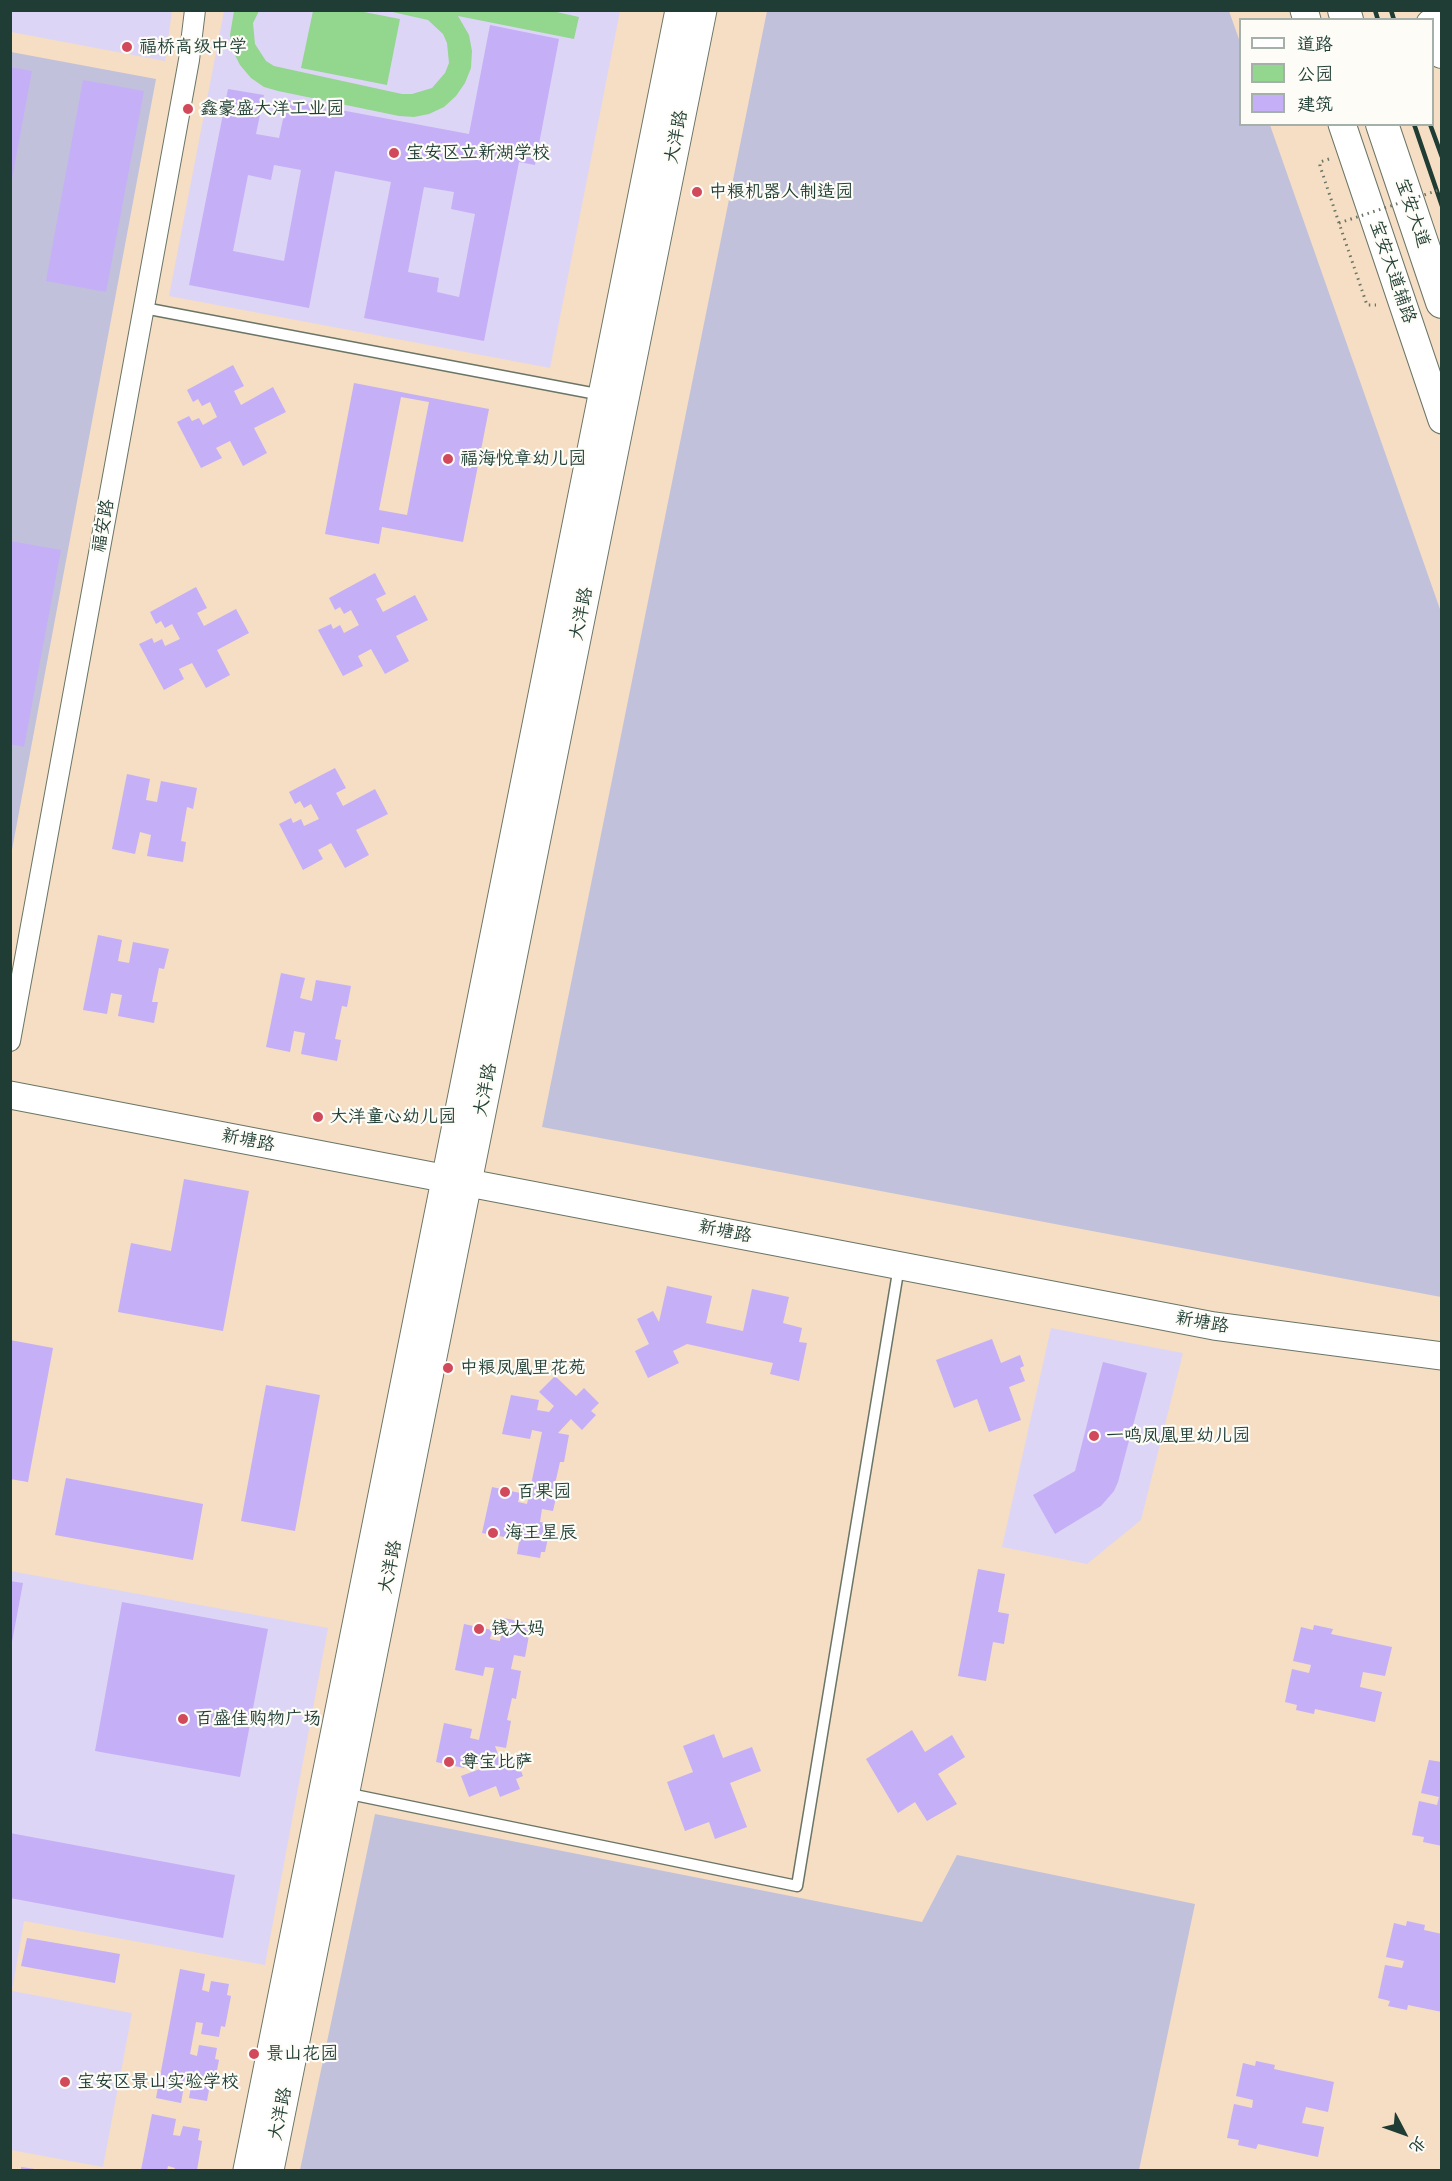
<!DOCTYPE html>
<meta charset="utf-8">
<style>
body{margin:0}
#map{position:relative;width:1452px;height:2181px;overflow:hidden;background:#f5dec3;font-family:Pangolin,"LXGW WenKai TC",sans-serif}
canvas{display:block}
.frame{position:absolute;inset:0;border:12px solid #1f3d34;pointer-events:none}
.legend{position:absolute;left:1239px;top:18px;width:195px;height:108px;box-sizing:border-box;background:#fdfcf7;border:2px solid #a4b0a9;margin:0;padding:8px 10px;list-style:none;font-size:18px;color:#1f3d34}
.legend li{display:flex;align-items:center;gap:12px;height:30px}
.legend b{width:30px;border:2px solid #a4b0a9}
.north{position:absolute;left:1374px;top:2103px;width:60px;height:60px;-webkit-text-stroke:4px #fdfcf7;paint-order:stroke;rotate:131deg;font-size:16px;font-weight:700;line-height:24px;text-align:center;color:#1f3d34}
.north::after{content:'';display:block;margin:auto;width:21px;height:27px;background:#1f3d34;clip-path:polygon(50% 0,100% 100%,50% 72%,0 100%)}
</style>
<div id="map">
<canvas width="1452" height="2181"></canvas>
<div class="frame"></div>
<ul class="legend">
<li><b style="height:8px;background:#fff"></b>道路</li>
<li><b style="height:16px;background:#93d68e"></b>公园</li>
<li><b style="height:16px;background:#c5aff7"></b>建筑</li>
</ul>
<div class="north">北</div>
</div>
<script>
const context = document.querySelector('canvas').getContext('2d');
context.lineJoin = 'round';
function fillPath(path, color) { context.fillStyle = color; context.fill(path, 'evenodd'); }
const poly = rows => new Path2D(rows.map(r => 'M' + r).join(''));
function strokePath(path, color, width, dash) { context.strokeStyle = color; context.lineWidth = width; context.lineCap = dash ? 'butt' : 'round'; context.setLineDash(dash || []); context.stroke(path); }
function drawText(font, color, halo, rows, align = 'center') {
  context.font = font + ' Pangolin,"LXGW WenKai TC",sans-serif'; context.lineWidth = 4.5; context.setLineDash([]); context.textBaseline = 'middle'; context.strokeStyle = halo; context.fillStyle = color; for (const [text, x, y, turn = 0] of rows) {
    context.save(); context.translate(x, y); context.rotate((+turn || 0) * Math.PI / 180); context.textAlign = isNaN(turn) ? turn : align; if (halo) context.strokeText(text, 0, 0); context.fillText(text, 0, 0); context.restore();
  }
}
const built = poly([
 [10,11,172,11,165,61,11,32],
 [224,11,620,11,550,368,169,296],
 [1051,1328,1183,1353,1141,1520,1087,1564,1002,1547],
 [10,1571,328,1628,265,1965,24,1921,12,1991,132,2013,103,2167,11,2150]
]);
const industrial = poly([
 [767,11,1229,11,1240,42,1240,124,1270,125,1441,612,1441,1297,542,1127],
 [11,52,156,79,11,855],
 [375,1814,922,1922,957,1855,1195,1904,1139,2170,300,2170]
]);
const green = poly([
 [548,10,579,17,574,39,458,16,469,35,472,51,471,68,465,83,456,96,444,107,429,114,414,117,399,116,278,91,264,87,251,78,240,65,233,51,230,35,234,11,259,11,253,23,255,44,266,61,274,66,402,94,412,94,432,88,445,73,449,63,447,43,443,34,428,20,388,11],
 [313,11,359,11,400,19,387,85,301,68]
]);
const building = poly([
 [490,25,559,39,535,165,519,162,484,341,364,318,391,182,335,171,309,308,189,285,228,89,264,95,256,134,279,138,287,100,469,134],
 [274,165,301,170,284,261,233,251,248,175,271,180],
 [424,187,454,192,451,209,475,214,459,297,437,292,439,278,408,272],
 [10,67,32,71,12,179,10,179],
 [83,80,144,91,106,292,46,281],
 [233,365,244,386,234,391,241,405,273,387,286,412,254,428,267,453,243,466,230,441,216,448,222,458,201,468,177,422,189,416,192,421,199,418,203,425,217,417,210,402,202,406,198,399,193,402,187,390],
 [354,383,489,409,463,542,382,527,379,544,325,534],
 [401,397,429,402,407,515,379,510],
 [10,541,61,550,24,747,10,744],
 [375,573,386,594,376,599,383,612,415,595,428,620,396,636,409,661,385,674,371,649,358,656,363,666,343,676,318,630,331,624,333,629,340,625,344,633,359,625,351,610,344,614,340,607,335,610,329,598],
 [196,587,207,608,197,613,204,626,236,609,249,633,217,650,230,675,206,688,192,663,179,669,184,679,164,690,139,644,152,638,154,643,162,639,165,646,180,639,172,624,165,628,161,621,156,624,150,612],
 [335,768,346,788,336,793,343,806,375,789,388,814,356,830,369,855,345,868,331,843,318,850,323,859,303,870,279,824,291,818,293,823,301,819,304,826,319,819,311,804,304,808,300,801,295,804,289,792],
 [127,774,150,779,146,800,157,802,161,781,197,788,193,809,187,807,181,841,186,842,183,862,147,856,151,835,140,832,135,854,112,849],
 [98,935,122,940,118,961,129,963,133,942,169,949,164,969,159,968,152,1002,158,1002,154,1023,118,1016,122,995,111,993,107,1014,83,1010],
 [281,973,305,978,300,998,312,1001,316,980,351,986,347,1007,342,1006,335,1039,341,1040,337,1061,301,1054,305,1033,294,1031,290,1052,266,1047],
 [184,1179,249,1191,223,1331,118,1312,131,1243,171,1251],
 [667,1286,712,1296,706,1323,743,1331,752,1289,789,1297,783,1323,802,1328,799,1342,807,1343,799,1381,770,1374,773,1363,687,1344,673,1351,679,1363,648,1378,635,1351,649,1344,637,1319,653,1311,659,1322],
 [992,1339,1001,1363,1020,1355,1024,1366,1020,1368,1025,1381,1009,1387,1021,1420,989,1432,977,1399,954,1408,936,1360],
 [10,1340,53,1348,28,1482,10,1479],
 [1103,1362,1147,1373,1118,1482,1114,1491,1101,1506,1055,1534,1033,1495,1075,1471],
 [555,1376,576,1396,584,1388,599,1403,591,1411,596,1415,582,1430,571,1419,558,1433,569,1435,564,1462,560,1462,555,1484,559,1484,553,1511,542,1509,540,1522,551,1524,545,1552,541,1552,540,1558,517,1554,521,1531,512,1529,510,1538,482,1533,492,1487,520,1493,518,1502,527,1504,542,1432,532,1430,530,1439,502,1434,511,1395,539,1400,537,1410,549,1412,554,1406,539,1392],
 [266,1385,320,1395,295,1531,241,1521],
 [66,1478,203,1504,193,1560,55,1535],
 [978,1569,1005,1574,998,1612,1009,1614,1004,1644,993,1642,986,1681,958,1676],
 [10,1581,23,1583,12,1642,10,1642],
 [122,1602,268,1629,240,1777,95,1751],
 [504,1618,527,1623,526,1630,530,1630,525,1657,514,1655,511,1669,521,1671,516,1699,512,1698,507,1720,511,1721,506,1748,495,1746,501,1763,516,1758,523,1776,516,1779,520,1789,500,1797,496,1786,469,1797,461,1776,480,1769,478,1761,466,1759,464,1768,436,1762,444,1723,472,1729,470,1738,479,1740,494,1668,485,1667,483,1676,455,1670,464,1624,492,1630,490,1639,500,1641],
 [1314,1625,1333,1629,1331,1634,1392,1647,1385,1676,1363,1672,1360,1687,1382,1692,1375,1722,1315,1709,1314,1714,1296,1710,1297,1705,1285,1702,1292,1669,1309,1673,1311,1665,1293,1661,1301,1627,1313,1630],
 [912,1730,925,1752,952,1735,965,1757,938,1774,957,1804,927,1821,915,1802,898,1813,866,1759],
 [714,1734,723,1758,752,1747,761,1771,730,1783,747,1827,715,1839,709,1822,685,1831,667,1782,693,1772,683,1746],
 [1429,1760,1442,1762,1442,1846,1423,1842,1424,1837,1412,1835,1419,1801,1437,1805,1439,1797,1421,1793],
 [10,1833,235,1875,223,1938,10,1898],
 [1407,1921,1425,1925,1424,1930,1442,1934,1442,2012,1408,2005,1407,2010,1388,2006,1390,2001,1378,1998,1385,1965,1402,1968,1404,1961,1386,1957,1394,1923,1406,1926],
 [27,1938,120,1954,115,1983,21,1966],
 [180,1969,205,1974,202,1990,209,1992,211,1981,229,1984,227,1995,231,1996,225,2027,221,2026,219,2037,201,2034,203,2023,196,2022,190,2054,197,2056,199,2045,217,2048,215,2059,219,2060,213,2091,209,2090,207,2101,189,2098,191,2087,184,2086,181,2103,156,2098],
 [1256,2061,1275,2065,1274,2069,1334,2082,1328,2112,1306,2107,1302,2123,1324,2127,1318,2157,1258,2144,1256,2149,1238,2145,1239,2140,1227,2138,1234,2104,1252,2108,1253,2100,1236,2096,1243,2063,1255,2066],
 [152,2114,176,2119,173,2135,180,2136,183,2126,200,2129,198,2140,202,2141,197,2170,174,2170,175,2168,168,2166,167,2170,141,2170],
 [21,2167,35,2169,35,2170,21,2170]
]);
const path = poly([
 [1329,159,1320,162,1320,166,1339,223,1367,305,1376,305]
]);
const lane = poly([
 [144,308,602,395],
 [345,1793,797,1886,899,1266]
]);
const street = poly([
 [10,1041,189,60,195,10]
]);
const secondary = poly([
 [1304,10,1307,20],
 [1342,124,1442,420],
 [10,1095,1214,1326,1442,1356],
 [247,2170,679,10],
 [270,2170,703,10]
]);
const primary = poly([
 [1344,10,1347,20],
 [1432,25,1442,52],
 [1382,124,1442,302]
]);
const rail = poly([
 [1375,10,1378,20],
 [1391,10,1394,20],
 [1414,124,1442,206],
 [1430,124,1442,157]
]);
const pathBridge = poly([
 [1339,223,1442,189]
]);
const markers = [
 [127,47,6,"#d1495b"],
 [188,109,6,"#d1495b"],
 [394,153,6,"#d1495b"],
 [697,192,6,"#d1495b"],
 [448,459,6,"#d1495b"],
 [318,1117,6,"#d1495b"],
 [448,1368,6,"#d1495b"],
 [1094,1436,6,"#d1495b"],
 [505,1492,6,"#d1495b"],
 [493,1533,6,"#d1495b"],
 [479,1629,6,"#d1495b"],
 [183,1719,6,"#d1495b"],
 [449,1762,6,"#d1495b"],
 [254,2054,6,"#d1495b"],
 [65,2082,6,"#d1495b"]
];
const poiNames = [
 ["福桥高级中学",139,47],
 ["鑫豪盛大洋工业园",200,109],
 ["宝安区立新湖学校",406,153],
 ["中粮机器人制造园",709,192],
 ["福海悦章幼儿园",460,459],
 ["大洋童心幼儿园",330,1117],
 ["中粮凤凰里花苑",460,1368],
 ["一鸣凤凰里幼儿园",1106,1436],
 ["百果园",517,1492],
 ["海王星辰",505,1533],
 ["钱大妈",491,1629],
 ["百盛佳购物广场",195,1719],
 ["尊宝比萨",461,1762],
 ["景山花园",266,2054],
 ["宝安区景山实验学校",77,2082]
];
const streetNames = [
 ["大洋路",677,137,-79],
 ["宝安大道",1412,213,71],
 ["宝安大道辅路",1392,272,71],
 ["福安路",104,526,-80],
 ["大洋路",582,614,-79],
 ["大洋路",486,1090,-79],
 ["新塘路",248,1141,11],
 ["新塘路",725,1232,11],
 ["新塘路",1202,1323,10],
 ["大洋路",391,1567,-79],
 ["大洋路",281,2114,-79]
];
fillPath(built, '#ddd5f6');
fillPath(industrial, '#c2c1dc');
fillPath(green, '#93d68e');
fillPath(building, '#c5aff7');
strokePath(lane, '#6a7566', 13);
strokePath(street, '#6a7566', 22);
strokePath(secondary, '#6a7566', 29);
strokePath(primary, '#6a7566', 34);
strokePath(path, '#6a7566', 3, [1.5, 4.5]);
strokePath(lane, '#fff', 10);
strokePath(street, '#fff', 20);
strokePath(secondary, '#fff', 27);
strokePath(primary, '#fff', 32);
strokePath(rail, '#1f3d34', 4.5);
strokePath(pathBridge, '#6a7566', 3, [1.5, 4.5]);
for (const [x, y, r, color] of markers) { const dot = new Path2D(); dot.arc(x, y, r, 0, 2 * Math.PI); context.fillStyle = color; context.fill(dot); strokePath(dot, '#fdfcf7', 2); }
drawText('18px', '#1f3d34', '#fdfcf7', poiNames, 'left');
drawText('18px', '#1f3d34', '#fdfcf7', streetNames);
</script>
